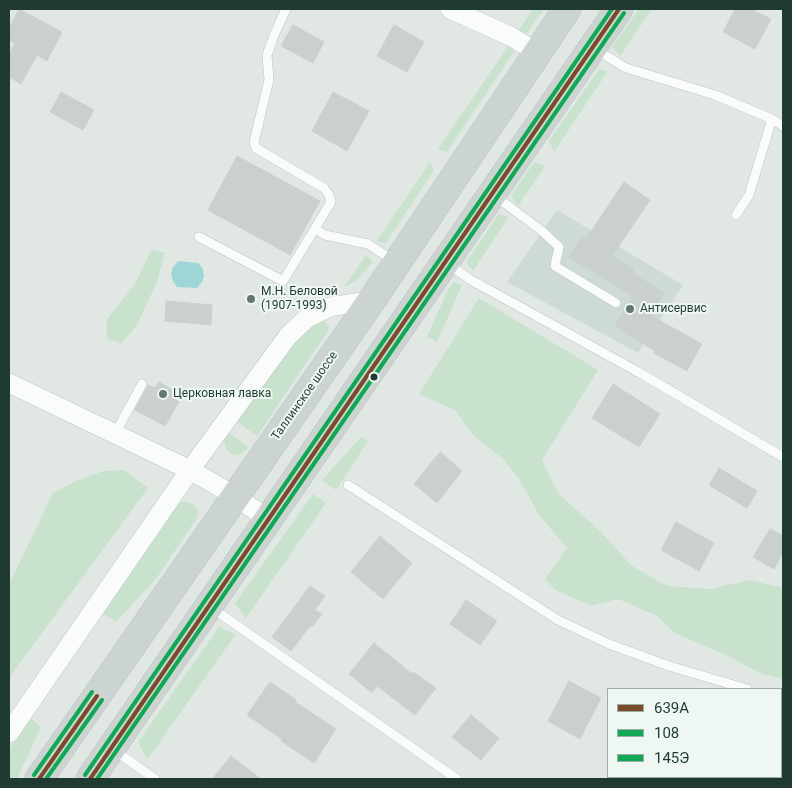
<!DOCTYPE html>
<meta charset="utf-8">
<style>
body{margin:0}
#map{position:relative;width:792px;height:788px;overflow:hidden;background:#e1e8e4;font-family:Roboto,sans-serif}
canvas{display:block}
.frame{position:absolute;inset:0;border:10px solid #1f3b31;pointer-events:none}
.legend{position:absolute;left:607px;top:688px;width:175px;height:90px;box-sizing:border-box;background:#eff7f2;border:1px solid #9caca5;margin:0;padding:6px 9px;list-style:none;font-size:15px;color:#1f3b31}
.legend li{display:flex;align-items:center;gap:10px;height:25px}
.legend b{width:25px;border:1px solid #9caca5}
</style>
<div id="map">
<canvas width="792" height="788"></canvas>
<div class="frame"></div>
<ul class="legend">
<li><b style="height:6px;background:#7a4b2a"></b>639А</li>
<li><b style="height:6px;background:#10a855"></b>108</li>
<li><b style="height:6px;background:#10a855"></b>145Э</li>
</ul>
</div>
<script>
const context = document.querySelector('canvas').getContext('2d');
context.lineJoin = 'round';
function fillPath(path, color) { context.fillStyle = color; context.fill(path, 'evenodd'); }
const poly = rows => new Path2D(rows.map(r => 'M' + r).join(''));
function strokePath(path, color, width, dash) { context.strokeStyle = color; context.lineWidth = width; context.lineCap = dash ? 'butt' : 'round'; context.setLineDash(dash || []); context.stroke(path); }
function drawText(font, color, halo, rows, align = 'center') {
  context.font = font + ' Roboto,sans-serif'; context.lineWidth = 4; context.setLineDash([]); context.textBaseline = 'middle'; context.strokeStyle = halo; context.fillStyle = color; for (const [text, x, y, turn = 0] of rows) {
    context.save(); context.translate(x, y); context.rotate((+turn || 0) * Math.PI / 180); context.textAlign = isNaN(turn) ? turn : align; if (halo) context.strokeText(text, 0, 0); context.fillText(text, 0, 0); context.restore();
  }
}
const built = poly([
 [557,210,683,285,638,353,507,282]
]);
const green = poly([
 [533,9,544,9,527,33,519,30],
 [639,9,652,9,620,56,612,47],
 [509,45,514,52,447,152,438,149],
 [599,69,608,71,554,152,549,141],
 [430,162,434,170,385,244,377,241],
 [534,162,545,166,518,206,511,196],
 [499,214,509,217,473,271,466,262],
 [151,250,165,253,156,284,136,327,121,343,107,339,107,319,135,284],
 [366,255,373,262,356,281,344,287],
 [453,282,462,285,437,342,427,337,447,292],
 [479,298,598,370,542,460,559,494,601,532,632,566,667,586,710,589,749,580,783,588,783,679,762,674,726,655,675,633,657,616,618,599,591,606,555,590,545,579,567,548,539,515,519,479,503,459,473,435,455,410,419,394],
 [320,321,325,322,329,326,328,331,257,436,236,421,294,342,314,323],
 [228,432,248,447,245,451,237,455,233,455,226,449,224,440],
 [361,437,368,441,336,490,322,480],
 [124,470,148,488,9,678,9,584,53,493,76,481,103,471],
 [313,494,326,503,246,618,235,603],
 [184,501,193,504,198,511,197,518,156,579,116,622,102,613,176,504],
 [219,627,236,634,147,760,138,742],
 [30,718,41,727,17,779,9,779,9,749]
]);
const water = poly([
 [178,261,198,263,203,269,204,276,202,282,197,288,177,287,173,281,171,274,173,267]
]);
const building = poly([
 [19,9,62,32,47,61,37,55,21,84,9,77,9,54,15,43,9,40,9,28,19,9],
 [735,9,751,9,771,19,755,49,723,32,735,9],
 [293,25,324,42,313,63,281,46,293,25],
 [394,25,424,42,407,72,377,56,394,25],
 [61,92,94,110,83,130,50,112,61,92],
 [333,92,369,111,347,151,312,131,333,92],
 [237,156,320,201,290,255,208,210,237,156],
 [624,182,650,200,612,256,634,269,632,273,664,293,650,315,702,344,687,371,654,353,655,351,615,326,633,296,569,257,582,237,586,239,624,182],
 [166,301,212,305,211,325,165,321,166,301],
 [159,382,178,393,175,399,179,402,165,426,135,410,148,385,155,388,159,382],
 [613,384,660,414,639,447,592,418,613,384],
 [440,452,462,471,437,503,414,484,440,452],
 [719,468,757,491,747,508,709,485,719,468],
 [676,522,714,543,699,571,661,550,676,522],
 [770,529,783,536,783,552,774,569,753,557,770,529],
 [380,536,412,563,383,599,351,572,380,536],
 [310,586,325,596,315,610,322,614,312,627,310,626,291,651,272,637,310,586],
 [466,600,497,621,480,645,450,624,466,600],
 [374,643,412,674,413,672,436,688,415,715,377,686,372,693,349,674,374,643],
 [569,681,601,698,580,739,548,721,569,681],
 [270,682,296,700,295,702,336,729,314,763,281,741,282,739,247,715,270,682],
 [471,715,499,738,481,760,452,737,471,715],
 [231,756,261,779,212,779,231,756]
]);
const lane = poly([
 [595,49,626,68,715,95,772,119,783,126],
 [495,196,542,231,559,247,555,266,616,303],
 [736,215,749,195,772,119],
 [315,229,325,235,368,244,394,261],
 [199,237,283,281,331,202,329,195,324,188,256,148,254,142,269,80,267,55,275,33,286,9],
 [448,264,471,280,640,373,783,457],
 [115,434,142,384],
 [348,485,558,620,609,644,669,666,747,689],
 [212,608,457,779],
 [781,701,783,702],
 [114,750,155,779]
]);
const street = poly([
 [450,9,510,36,538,53],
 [9,383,190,470,235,496,269,520],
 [9,733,190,470,288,336,307,318,330,307,372,300]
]);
const primary = poly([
 [39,779,372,300,567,9],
 [90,779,619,9]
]);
const bus1 = poly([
 [39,779,97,696],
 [90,779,619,9]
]);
const bus2 = poly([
 [46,779,102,700],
 [97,779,624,13]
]);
const bus3 = poly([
 [34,775,92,692],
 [85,775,612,9]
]);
const markers = [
 [251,299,5,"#637870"],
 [630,309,5,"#637870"],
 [374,377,4.5,"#1f3b31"],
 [163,394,5,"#637870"]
];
const poiNames = [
 ["М.Н. Беловой",261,292],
 ["(1907-1993)",261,306],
 ["Антисервис",640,309],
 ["Церковная лавка",173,394]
];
const streetNames = [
 ["Таллинское шоссе",305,396,-55]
];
fillPath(built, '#cedad4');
fillPath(green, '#c9e2ce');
fillPath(water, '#9ed6d8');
fillPath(building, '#cad0cd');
strokePath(building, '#cad1cd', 1);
strokePath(lane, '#bec5c1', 10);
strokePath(street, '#bec5c1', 20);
strokePath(primary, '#bbc5c1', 29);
strokePath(lane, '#fafcfb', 9);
strokePath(street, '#fafcfb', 19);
strokePath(primary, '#ccd4d1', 28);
strokePath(bus1, '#7a4b2a', 4);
strokePath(bus2, '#10a855', 4);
strokePath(bus3, '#10a855', 4);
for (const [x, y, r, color] of markers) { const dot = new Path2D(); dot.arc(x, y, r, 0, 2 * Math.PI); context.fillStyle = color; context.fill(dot); strokePath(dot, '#eff7f2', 2); }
drawText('12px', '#1f3b31', '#eff7f2', poiNames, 'left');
drawText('12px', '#1f3b31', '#eff7f2', streetNames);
</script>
